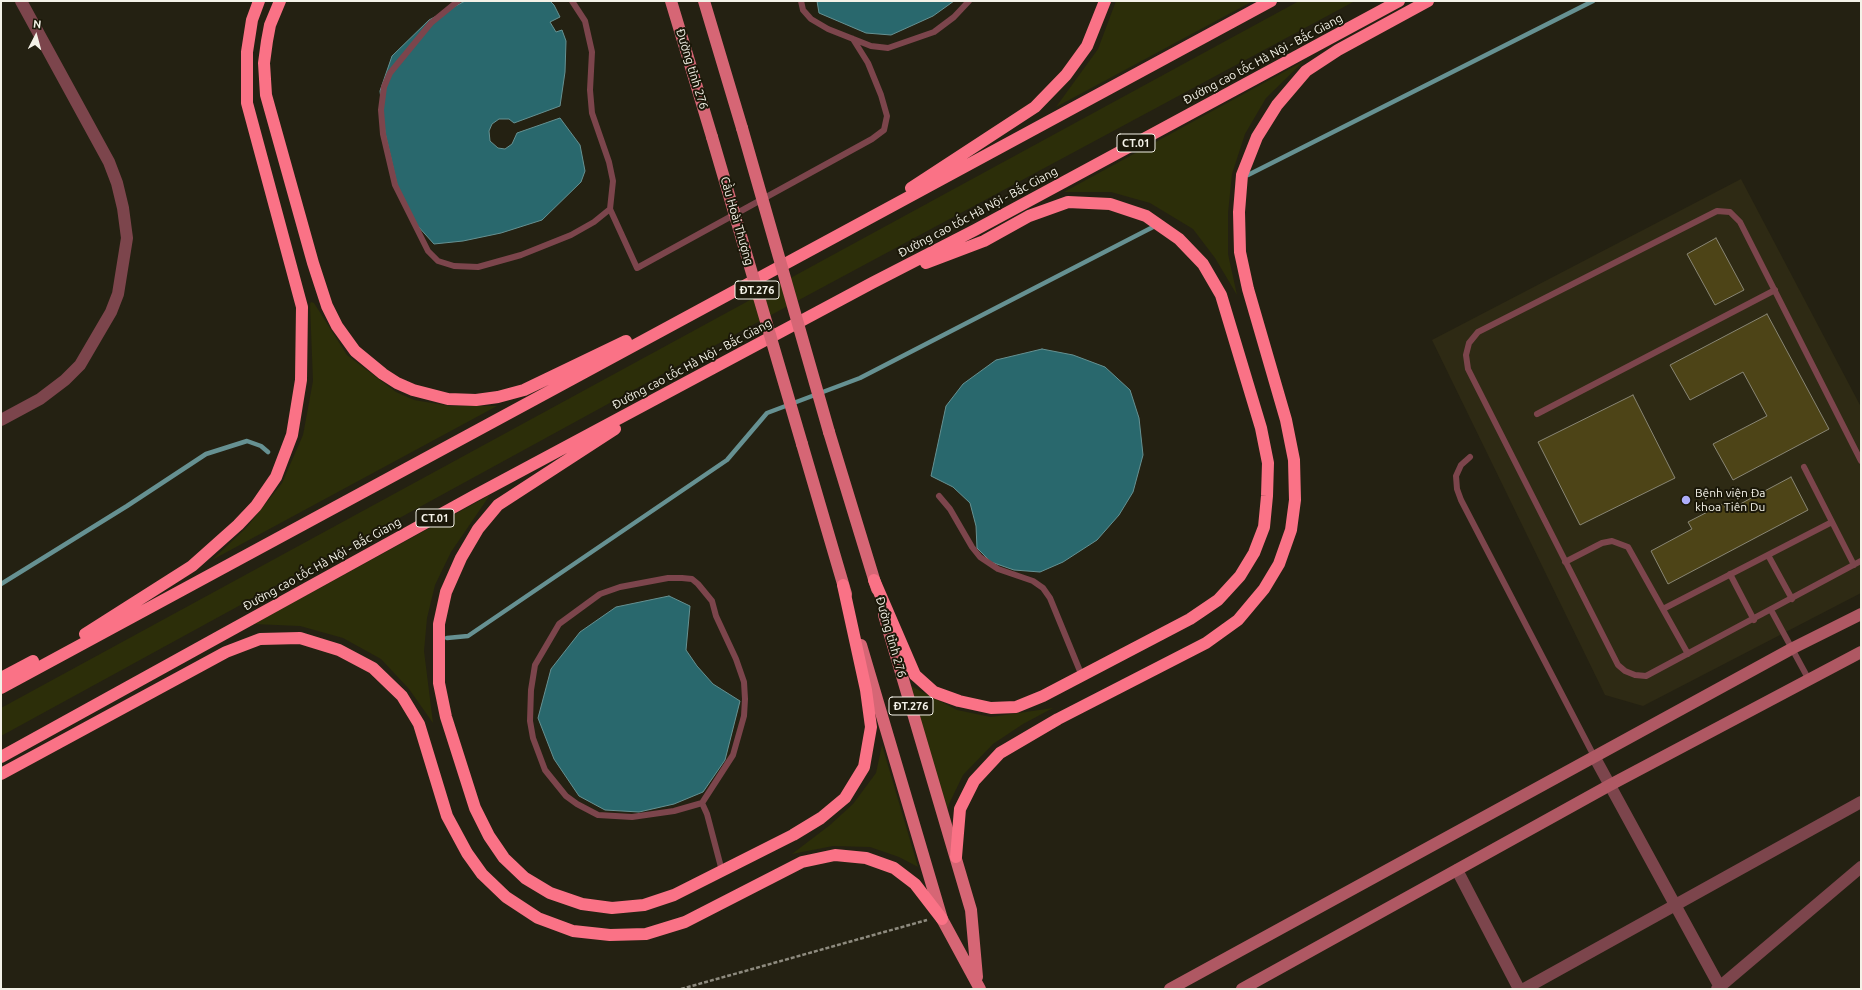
<!DOCTYPE html>
<meta charset="utf-8">
<style>
body{margin:0}
#map{position:relative;width:1862px;height:990px;overflow:hidden;background:#242112;font-family:Ubuntu,sans-serif}
canvas{display:block}
.frame{position:absolute;inset:0;border:2px solid #f4f2e8;pointer-events:none}
.north{position:absolute;left:16px;top:16px;width:40px;height:40px;-webkit-text-stroke:3px #1b1809;paint-order:stroke;rotate:6deg;font-size:11px;font-weight:700;line-height:16px;text-align:center;color:#f4f2e8}
.north::after{content:'';display:block;margin:auto;width:14px;height:18px;background:#f4f2e8;clip-path:polygon(50% 0,100% 100%,50% 72%,0 100%)}
</style>
<div id="map">
<canvas width="1862" height="990"></canvas>
<div class="frame"></div>
<div class="north">N</div>
</div>
<script>
const context = document.querySelector('canvas').getContext('2d');
context.lineJoin = 'round';
function fillPath(path, color) { context.fillStyle = color; context.fill(path, 'evenodd'); }
const poly = rows => new Path2D(rows.map(r => 'M' + r).join(''));
function strokePath(path, color, width, dash) { context.strokeStyle = color; context.lineWidth = width; context.lineCap = dash ? 'butt' : 'round'; context.setLineDash(dash || []); context.stroke(path); }
function drawText(font, color, halo, rows, align = 'center') {
  context.font = font + ' Ubuntu,sans-serif'; context.lineWidth = 4; context.setLineDash([]); context.textBaseline = 'middle'; context.strokeStyle = halo; context.fillStyle = color; for (const [text, x, y, turn = 0] of rows) {
    context.save(); context.translate(x, y); context.rotate((+turn || 0) * Math.PI / 180); context.textAlign = isNaN(turn) ? turn : align; if (halo) context.strokeText(text, 0, 0); context.fillText(text, 0, 0); context.restore();
  }
}
const built = poly([
 [1741,179,1861,407,1861,593,1643,706,1605,695,1432,340]
]);
const green = poly([
 [1116,1,1253,1,1056,107,1098,49],
 [1299,1,1355,1,745,329,1,736,1,708],
 [1304,61,1266,98,1245,134,1232,174,1228,213,1228,254,1237,295,1215,258,1193,229,1150,203,1111,192,1064,192],
 [311,302,314,303,347,355,396,392,414,400,450,406,497,406,212,560,247,527,282,483,303,435,313,381,310,304],
 [490,495,451,552,435,585,427,618,424,651,433,723,409,689,381,659,343,638,300,626,254,624],
 [909,685,957,710,991,717,1053,708,1023,724,993,744,963,775,949,804,947,814],
 [882,745,918,867,899,857,870,847,833,846,792,854,830,825,853,804,876,773]
]);
const water = poly([
 [465,1,550,1,554,5,560,17,550,22,556,32,562,30,566,41,565,72,560,106,514,123,509,119,499,119,492,124,489,131,490,141,498,148,505,149,512,144,517,133,560,118,580,145,585,171,581,182,542,220,501,233,463,241,434,244,416,224,397,185,385,133,380,91,392,56,429,20,465,1],
 [817,1,954,1,933,16,891,35,866,33,819,13,817,1],
 [1042,349,1073,355,1105,367,1130,390,1139,418,1143,455,1133,492,1119,515,1097,540,1063,562,1040,572,1014,570,991,562,977,548,976,526,970,503,953,487,931,476,946,406,963,384,996,360,1042,349],
 [669,596,690,606,686,650,697,666,713,684,740,701,725,760,703,792,674,804,639,812,605,810,579,796,554,759,538,718,551,669,580,632,616,607,669,596]
]);
const stream = poly([
 [1248,175,1593,1],
 [1,584,127,506,206,454,247,441,261,446,268,452],
 [447,638,468,636,727,460,767,413,860,378,1153,227]
]);
const building = poly([
 [1716,238,1744,290,1715,305,1687,254,1716,238],
 [1767,314,1829,429,1733,480,1713,444,1767,416,1743,372,1690,400,1670,365,1767,314],
 [1633,395,1675,478,1580,525,1538,442,1633,395],
 [1791,477,1808,510,1668,584,1651,551,1692,529,1688,522,1723,504,1727,511,1791,477]
]);
const path = poly([
 [681,989,927,920]
]);
const lane = poly([
 [458,1,431,23,390,73,384,87,381,110,383,134,395,185,428,251,438,261,454,266,478,267,521,255,571,235,594,222,610,209],
 [572,1,585,21,592,52,590,90,592,113,609,162,613,181,610,209,637,268,872,139,884,130,887,116,881,95,868,63,853,39],
 [801,1,803,10,811,19,828,29,871,46,888,48,934,32,954,17,969,1],
 [1537,414,1775,290],
 [1470,457,1461,465,1456,476,1457,489,1461,500,1595,758],
 [1861,461,1740,222,1730,212,1717,211,1478,332,1469,343,1466,355,1468,369,1618,665,1625,671,1635,675,1646,676,1861,561],
 [1804,467,1854,565],
 [939,496,950,509,972,547,980,557,998,569,1033,581,1043,588,1050,598,1082,676],
 [1768,555,1792,599],
 [1565,562,1602,543,1612,541,1628,547,1688,654],
 [1730,574,1754,620],
 [1663,609,1832,522],
 [1771,610,1809,680],
 [702,803,674,811,632,817,598,815,577,804,566,796,545,770,533,738,530,721,531,690,535,665,559,624,600,594,620,587,668,578,682,578,692,579,698,584,712,601,716,616,736,659,744,682,745,699,744,716,733,755,702,803,707,814,722,871]
]);
const street = poly([
 [1,420,40,399,65,380,80,365,111,312,118,294,127,238,123,208,117,183,109,162,21,1],
 [1595,758,1721,989],
 [1457,870,1519,989],
 [1524,989,1861,802],
 [1717,989,1861,867]
]);
const secondary = poly([
 [1170,989,1793,648,1861,614],
 [1242,989,1610,785,1861,652]
]);
const primary = poly([
 [671,1,712,137],
 [704,1,742,128],
 [829,432,877,589],
 [802,444,846,594],
 [884,615,971,910,977,977],
 [861,645,942,919,980,989]
]);
const highway = poly([
 [280,1,270,25,267,41,264,63,266,95,313,263,327,306,337,326,355,351,383,374,397,383,413,390,448,399,476,400,498,397,524,390,626,341],
 [911,188,1035,107,1066,75,1087,46,1105,1],
 [615,429,498,505,478,529,461,558,446,592,439,624,439,683,446,717,475,808,489,836,504,858,525,878,550,893,582,904,612,908,644,905,674,895,793,835,821,818,845,798,864,767,871,727,866,690,843,585],
 [874,580,915,675,934,692,959,701,991,708,1016,707,1043,696,1190,619,1218,600,1240,576,1254,553,1264,527,1267,496,1268,463,1261,428,1221,295,1203,264,1179,239,1146,216,1110,204,1068,202,1029,216,984,241,926,263],
 [85,634,192,566,238,525,256,506,276,477,292,435,301,380,302,307,247,103,247,52,252,20,259,1],
 [1,678,33,661],
 [1,688,1271,1],
 [1,757,474,496,872,283,975,230,1399,1],
 [1,774,226,652,260,639,300,638,339,650,373,668,402,696,419,724,447,816,467,853,482,874,506,897,538,918,573,931,610,935,646,934,685,922,802,862,835,855,866,858,894,868,915,884,942,919],
 [956,857,960,809,974,781,1000,753,1058,719,1206,643,1238,620,1264,589,1279,564,1291,530,1295,500,1294,460,1286,420,1248,289,1240,252,1239,212,1242,175,1257,137,1277,105,1306,71,1338,50,1428,1]
]);
const primaryBridge = poly([
 [742,128,829,432],
 [712,137,802,444]
]);
const markers = [
 [1686,500,5,"#aeaefa"]
];
const shields = [
 [1136,143,38],
 [757,290,44],
 [435,518,38],
 [911,706,44]
];
const shieldNames = [
 ["CT.01",1136,143],
 ["ĐT.276",757,290],
 ["CT.01",435,518],
 ["ĐT.276",911,706]
];
const streetNames = [
 ["Đường cao tốc Hà Nội - Bắc Giang",1263,59,-28],
 ["Đường tỉnh 276",692,69,73],
 ["Đường cao tốc Hà Nội - Bắc Giang",978,212,-28],
 ["Cầu Hoài Thượng",737,221,74],
 ["Đường cao tốc Hà Nội - Bắc Giang",692,364,-28],
 ["Đường cao tốc Hà Nội - Bắc Giang",322,564,-29],
 ["Đường tỉnh 276",891,637,74]
];
const poiNames = [
 ["Bệnh viện Đa",1695,493],
 ["khoa Tiên Du",1695,507]
];
fillPath(built, '#2e2a14');
fillPath(green, '#2c2e09');
fillPath(water, '#29686d');
strokePath(water, '#669192', 1);
strokePath(stream, '#669192', 4.5);
fillPath(building, '#4d4417');
strokePath(building, '#898674', 1);
strokePath(path, '#8e8b7f', 2.5, [4, 2]);
strokePath(lane, '#7c454c', 6);
strokePath(street, '#7c454c', 12);
strokePath(secondary, '#af5863', 12);
strokePath(primary, '#d66675', 12);
strokePath(highway, '#fa7286', 12);
strokePath(primaryBridge, '#d66675', 12);
for (const [x, y, r, color] of markers) { const dot = new Path2D(); dot.arc(x, y, r, 0, 2 * Math.PI); context.fillStyle = color; context.fill(dot); strokePath(dot, '#1b1809', 1.5); }
for (const [x, y, w] of shields) { const box = new Path2D(); box.roundRect(x - w / 2, y - 9, w, 18, 3); context.fillStyle = '#1b1809'; context.fill(box); strokePath(box, '#f4f2e8', 1); }
drawText('bold 11px', '#f4f2e8', null, shieldNames);
drawText('12px', '#f4f2e8', '#1b1809', streetNames);
drawText('12px', '#f4f2e8', '#1b1809', poiNames, 'left');
</script>
